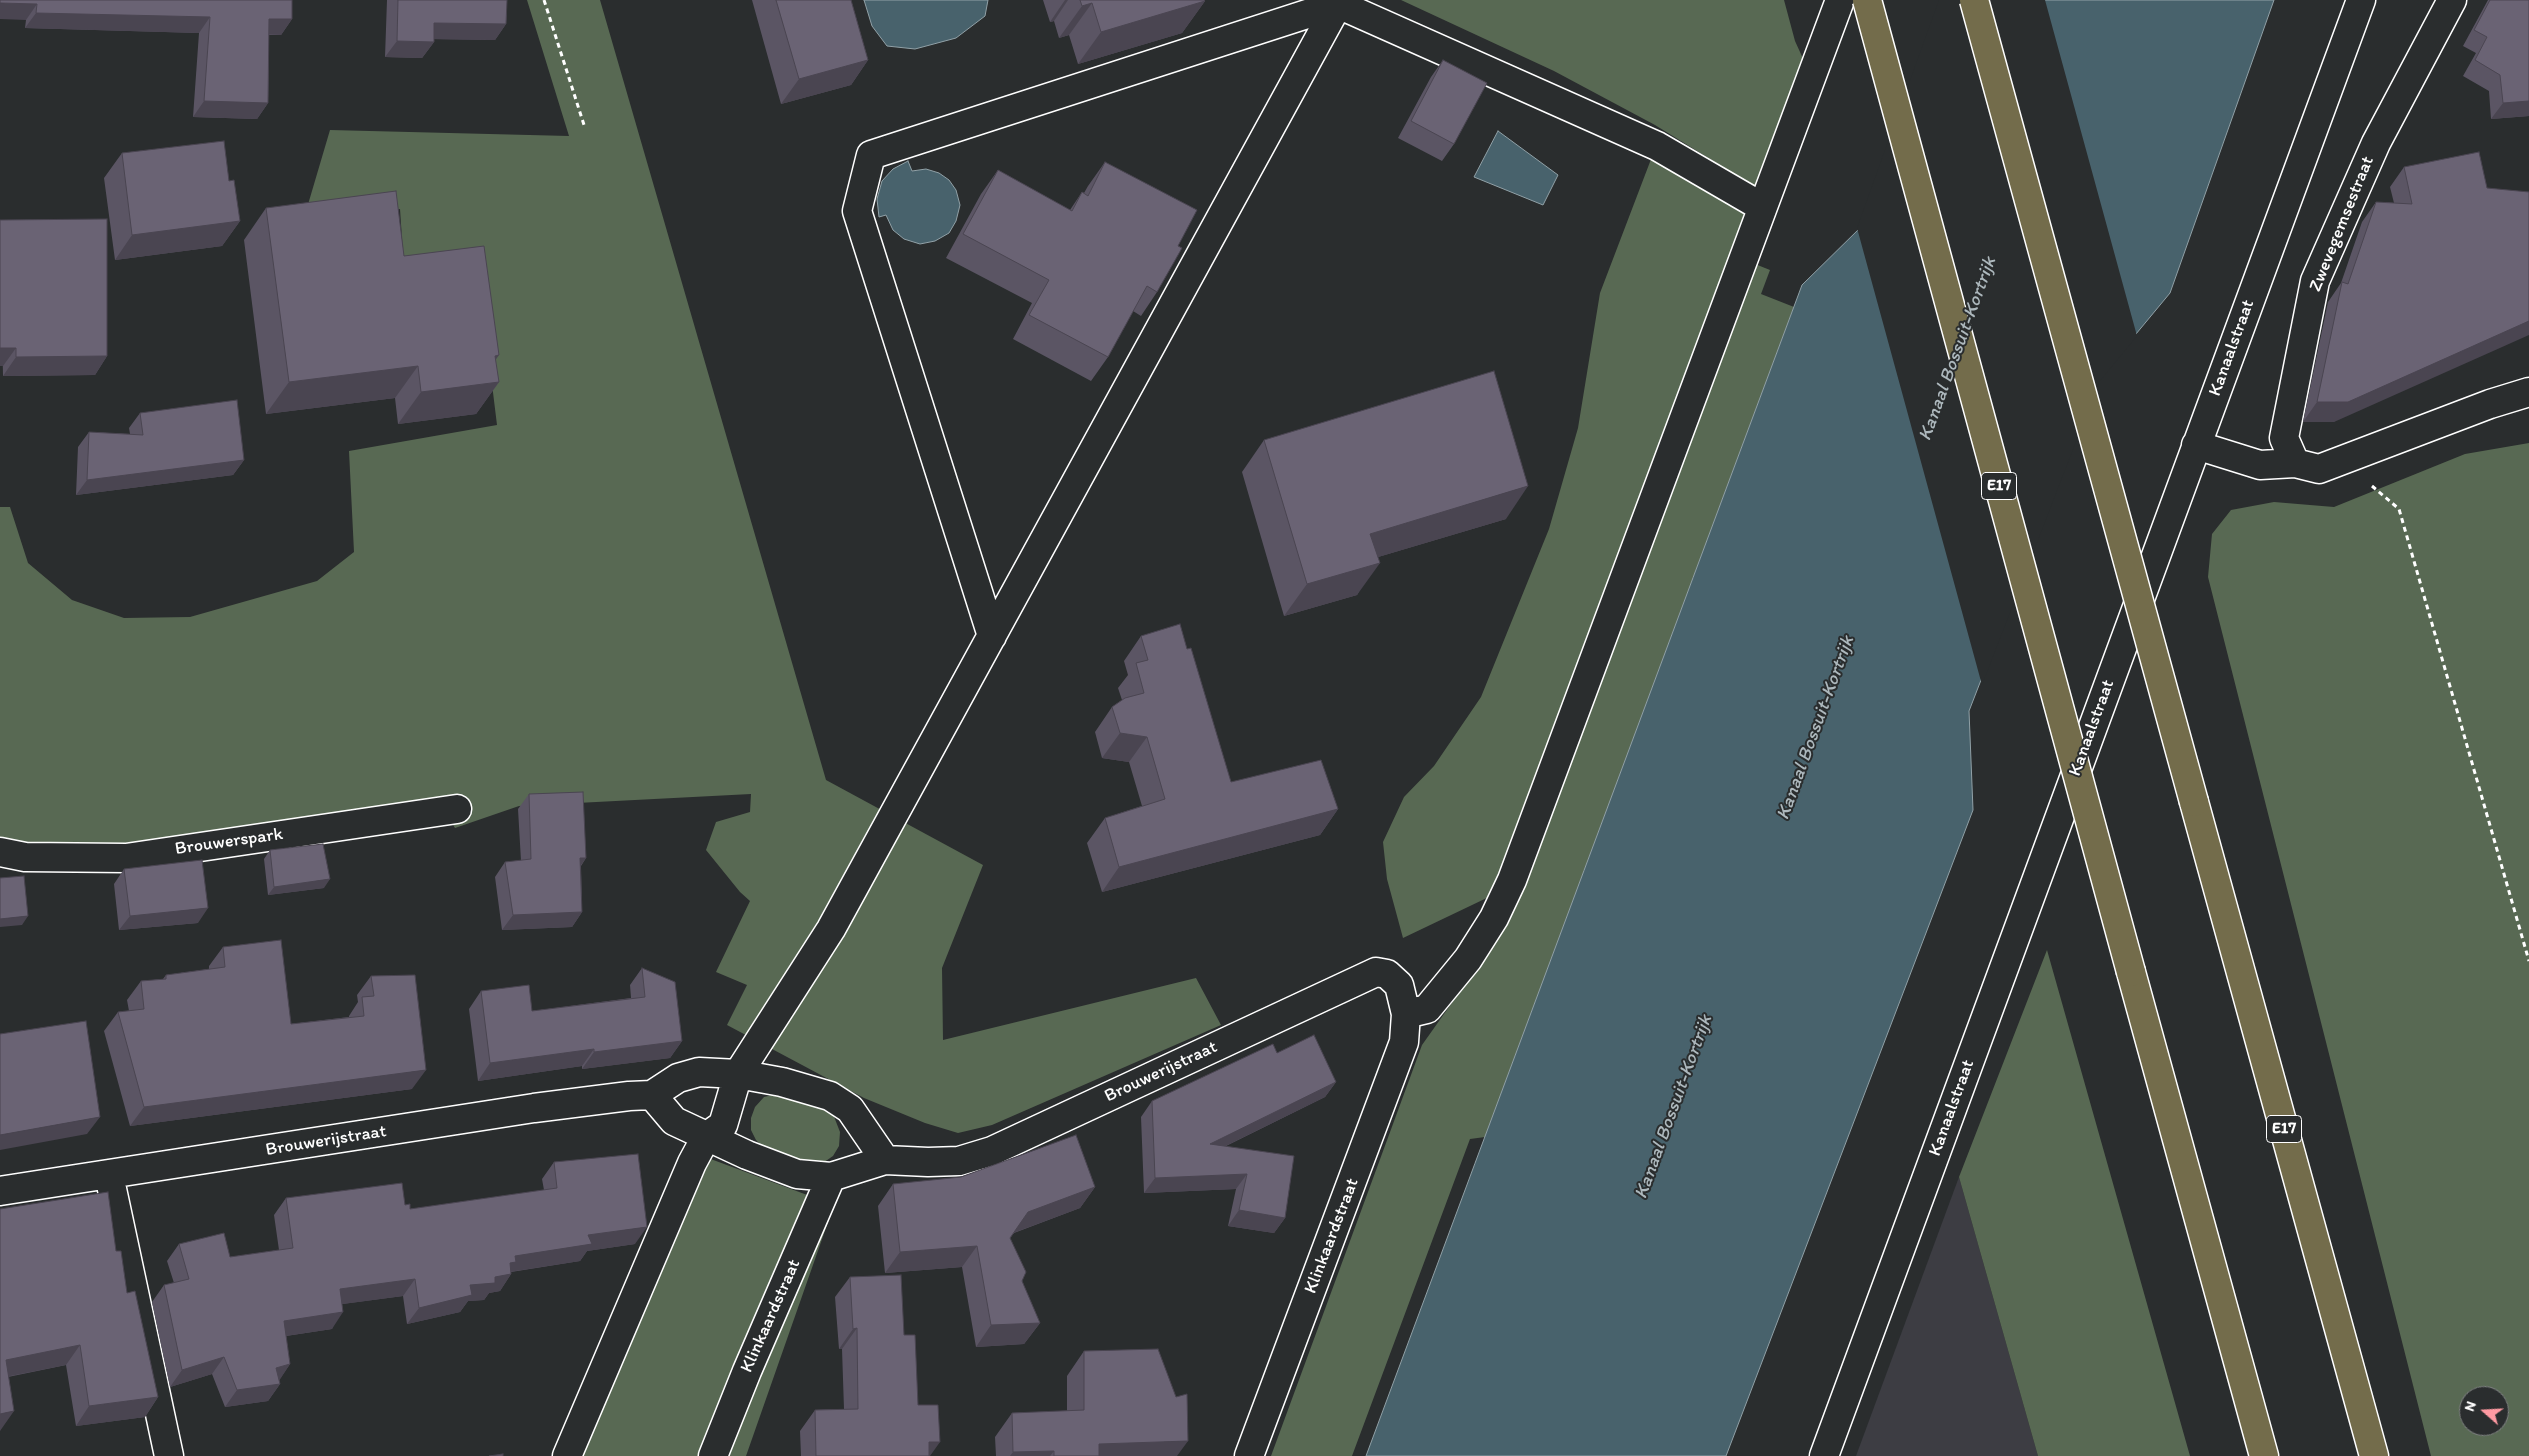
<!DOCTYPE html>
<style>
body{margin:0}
#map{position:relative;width:2529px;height:1456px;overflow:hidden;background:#2a2d2e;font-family:Itim,sans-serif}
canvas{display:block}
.north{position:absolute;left:2459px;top:1386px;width:50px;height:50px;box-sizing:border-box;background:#2a2d2e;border:1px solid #7f8182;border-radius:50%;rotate:289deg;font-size:14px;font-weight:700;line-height:20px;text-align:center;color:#fff}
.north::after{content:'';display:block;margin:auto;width:18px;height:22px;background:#ff9aa2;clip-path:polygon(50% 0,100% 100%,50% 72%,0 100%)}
</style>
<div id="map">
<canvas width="2529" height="1456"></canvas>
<div class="north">N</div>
</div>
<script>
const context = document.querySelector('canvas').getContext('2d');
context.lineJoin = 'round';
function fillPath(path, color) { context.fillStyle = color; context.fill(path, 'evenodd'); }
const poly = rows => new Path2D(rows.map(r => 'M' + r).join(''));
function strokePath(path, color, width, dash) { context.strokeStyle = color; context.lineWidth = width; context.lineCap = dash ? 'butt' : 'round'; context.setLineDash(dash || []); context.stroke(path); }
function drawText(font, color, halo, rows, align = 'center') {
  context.font = font + ' Itim,sans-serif'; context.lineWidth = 4; context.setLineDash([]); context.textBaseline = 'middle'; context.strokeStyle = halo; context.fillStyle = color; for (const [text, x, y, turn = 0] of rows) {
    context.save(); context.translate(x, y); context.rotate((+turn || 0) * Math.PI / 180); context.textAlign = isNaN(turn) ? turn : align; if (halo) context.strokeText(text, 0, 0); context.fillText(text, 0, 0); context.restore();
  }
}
const built = poly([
 [1959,1177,2038,1456,1856,1456]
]);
const green = poly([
 [527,0,600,0,826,780,983,865,942,968,943,1040,1196,978,1221,1025,992,1125,958,1133,925,1123,864,1098,727,1025,747,985,716,972,750,901,740,892,706,850,716,822,750,812,751,794,519,806,455,828,437,798,122,847,25,846,0,841,0,507,10,507,28,563,72,600,124,618,190,617,317,581,354,552,349,451,497,425,477,262,404,269,400,209,304,218,330,130,569,136],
 [1401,0,1784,0,1795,41,1810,74,1757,188,1655,125,1554,71],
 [1653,154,1746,211,1692,366,1493,895,1403,938,1387,879,1383,842,1404,797,1434,766,1481,697,1549,529,1578,428,1600,293],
 [1755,264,1770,270,1761,294,1794,307,1485,1137,1470,1139,1352,1456,1271,1456,1422,1045,1461,990,1506,917],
 [2529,443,2529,1456,2431,1456,2208,577,2212,534,2231,510,2274,502,2334,507,2465,454],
 [2469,1396,2499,1396,2499,1426,2469,1426],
 [2047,950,2190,1456,2038,1456,1959,1177],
 [781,1093,825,1109,833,1114,840,1132,839,1146,833,1156,820,1165,811,1166,763,1147,756,1140,751,1130,751,1118,755,1107,764,1097],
 [708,1158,834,1205,746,1456,581,1456]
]);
const water = poly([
 [864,0,988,0,985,16,956,38,915,49,887,46,872,26,864,0],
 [1941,0,2274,0,2170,293,2097,381,1969,711,1973,810,1726,1456,1366,1456,1802,285,1861,227,1941,0],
 [1498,131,1558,175,1543,205,1474,177,1498,131],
 [908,161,912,171,926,169,939,173,949,180,956,190,960,205,956,221,949,233,935,241,920,244,904,239,893,230,886,215,879,217,877,199,882,181,893,169,908,161]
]);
const pier = poly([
 [1939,0,2045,0,2137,336,2099,382,1982,685,1857,228]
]);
const path = poly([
 [544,0,585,128],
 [2372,486,2399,509,2529,961]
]);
const minor = poly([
 [2196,445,2260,465,2295,463,2319,469,2490,404,2529,392],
 [2295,463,2284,438,2315,281,2376,143,2452,0],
 [992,636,857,211,871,155,1338,4,1657,146,1762,207],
 [0,852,25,857,126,858,457,809],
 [1406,1014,1427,1009,1468,959,1494,918,1512,880,1840,0],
 [652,1095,674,1121,747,1155,797,1174,831,1177,885,1160,928,1162,959,1161,992,1151,1376,972,1387,974,1399,985,1406,1014,1404,1042,1249,1456],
 [109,1175,169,1456],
 [0,1191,534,1108,629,1096,652,1095,678,1078,699,1072,738,1074,782,1082,830,1096,850,1109,885,1160],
 [567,1456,692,1163,706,1137,723,1125,738,1074,831,929,1338,4,1338,0],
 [713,1456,747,1371,831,1177],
 [1824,1456,2361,0]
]);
const highway = poly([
 [2194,802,2374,1456],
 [2131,972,2264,1456]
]);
const highwayBridge = poly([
 [1867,0,2131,972],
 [1974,0,2194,802]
]);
const wall = poly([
 [0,0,292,19,281,35,269,35,268,103,257,119,193,117,199,33,25,28,26,20],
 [387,0,507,0,506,24,495,40,434,39,434,42,422,58,385,57],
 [752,0,851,0,868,60,851,85,781,104],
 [1043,0,1204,0,1205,1,1182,33,1078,64,1069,35,1059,38,1054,21,1050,22],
 [2488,0,2529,0,2529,116,2491,119,2489,91,2463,76,2476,53,2463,46],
 [1443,60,1454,144,1442,161,1398,138,1431,77],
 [122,153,229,181,240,221,222,246,115,260,104,178],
 [1105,162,1178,246,1157,292,1141,316,1133,311,1108,357,1091,381,1013,339,1032,303,946,258,981,194,998,170,1070,210,1082,192,1084,193,1088,186],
 [2404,167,2487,188,2334,422,2303,422,2328,302,2341,283,2362,222,2376,202,2394,203,2390,187],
 [266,208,404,256,495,360,499,382,476,414,398,424,395,398,266,414,244,240],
 [0,220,107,356,95,375,3,376],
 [140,413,244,460,233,475,76,495,78,447,89,432,130,434,129,428],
 [1264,440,1506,519,1378,557,1357,595,1284,616,1242,472],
 [1141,636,1187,649,1231,782,1338,809,1320,835,1102,892,1087,843,1105,818,1142,806,1129,762,1102,758,1095,732,1112,707,1122,700,1118,688,1128,675,1124,661],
 [529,794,586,858,581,866,582,912,572,927,502,930,495,877,505,862,521,861,518,809],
 [270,850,324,888,268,895,264,859],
 [124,869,198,923,119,930,114,884],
 [223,947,291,1024,349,1017,349,1016,358,1002,357,995,371,976,412,1089,130,1126,104,1031,118,1012,129,1011,127,1000,141,981,163,979,166,975,209,969,209,966],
 [642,968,682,1041,670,1058,582,1069,582,1066,478,1081,469,1009,481,991,532,1011,631,998,630,985],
 [1277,1053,1336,1082,1325,1097,1226,1146,1285,1218,1274,1233,1228,1226,1236,1189,1144,1193,1141,1117,1152,1101],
 [554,1162,635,1244,587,1251,580,1261,511,1272,511,1274,500,1291,489,1293,484,1300,468,1301,460,1312,407,1324,403,1296,342,1304,332,1329,286,1336,290,1364,279,1380,280,1384,268,1401,225,1407,212,1374,170,1387,152,1302,164,1285,174,1283,167,1261,179,1244,230,1257,279,1250,274,1215,286,1198,405,1205,410,1209,544,1190,542,1179],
 [893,1184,1095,1187,1080,1208,1014,1233,1010,1238,1022,1281,1040,1323,1024,1344,976,1347,962,1267,885,1273,878,1206],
 [0,1209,116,1251,127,1293,158,1397,145,1417,76,1426,66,1365,8,1377,0,1431],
 [850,1277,904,1335,918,1405,930,1456,801,1456,800,1431,815,1410,844,1409,842,1349,839,1349,835,1297],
 [1084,1351,1177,1456,996,1456,995,1437,1012,1413,1067,1411,1067,1376]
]);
const shadedWall = poly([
 [1065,0,1068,0,1054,21,1050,22],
 [1205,1,1182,33,1078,64,1101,32],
 [0,3,37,4,26,20,0,19],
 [1092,3,1069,35,1059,38,1082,6],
 [36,13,210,17,199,33,25,28],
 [269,19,292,19,281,35,258,34],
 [434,23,506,24,495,40,423,39],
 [397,41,434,42,422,58,385,57],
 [868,60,851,85,781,104,799,79],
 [204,101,268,103,257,119,193,117],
 [2529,101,2529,116,2491,119,2503,103],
 [240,221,222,246,115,260,132,235],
 [2529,321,2529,335,2334,422,2303,422,2317,402],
 [0,348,16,348,3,366,0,366],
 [499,355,478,385,499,382,476,414,398,424,421,392,495,356],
 [107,356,95,375,3,376,16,357],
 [418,366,395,398,266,414,289,382],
 [244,460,233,475,76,495,87,480],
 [1528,486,1506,519,1348,566,1370,534],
 [1380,563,1357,595,1284,616,1307,584],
 [1120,733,1147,737,1129,762,1102,758],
 [1338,809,1320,835,1102,892,1119,867],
 [580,858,586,858,576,872],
 [330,879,324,888,268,895,274,887],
 [208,908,198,923,119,930,130,916],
 [582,912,572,927,502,930,513,915],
 [28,916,22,925,0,927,0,919],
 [682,1041,670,1058,582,1069,594,1052],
 [594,1049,582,1066,478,1081,490,1063],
 [426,1070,412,1089,130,1126,144,1107],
 [1336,1082,1325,1097,1199,1159,1210,1144],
 [100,1117,87,1134,0,1150,0,1135],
 [1247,1174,1236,1189,1144,1193,1155,1178],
 [1095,1187,1080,1208,1013,1233,1028,1212],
 [1239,1210,1285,1218,1274,1233,1228,1226],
 [647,1227,635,1244,587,1251,580,1261,509,1272,511,1274,500,1291,489,1293,484,1300,468,1301,460,1312,407,1324,419,1308,470,1285,495,1277,515,1256,588,1235],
 [977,1246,962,1267,885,1273,900,1252],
 [415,1279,403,1296,328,1306,340,1289],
 [343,1312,332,1329,272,1338,284,1321],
 [1040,1323,1024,1344,976,1347,991,1325],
 [857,1328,842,1349,839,1349,853,1329],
 [80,1345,66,1365,0,1378,6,1360],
 [224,1357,212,1374,170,1387,182,1370],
 [290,1364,279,1381,276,1368],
 [280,1384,268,1401,225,1407,237,1390],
 [158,1397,145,1417,76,1426,89,1406],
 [14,1411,0,1431,0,1414],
 [1188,1441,1177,1456,1091,1456,1099,1444],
 [929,1442,940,1442,930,1456,919,1456],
 [1054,1451,1050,1456,1010,1456,1013,1452]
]);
const building = poly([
 [0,0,292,0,292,19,269,19,268,103,204,101,210,17,36,13,37,4,0,3,0,0],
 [398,0,507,0,506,24,434,23,434,42,397,41,398,0],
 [776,0,851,0,868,60,799,79,776,0],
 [1080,0,1204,0,1205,1,1101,32,1092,3,1082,6,1080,0],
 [2490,0,2529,0,2529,101,2503,103,2500,75,2475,60,2487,37,2474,30,2490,0],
 [1443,60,1487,83,1454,144,1411,121,1443,60],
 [224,141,229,181,234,180,240,221,132,235,122,153,224,141],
 [2479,152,2487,188,2529,192,2529,321,2348,402,2317,402,2342,282,2348,284,2376,202,2412,204,2404,167,2479,152],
 [1105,162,1197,210,1178,246,1182,248,1157,292,1147,286,1108,357,1029,315,1049,280,963,234,998,170,1072,211,1082,192,1088,196,1105,162],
 [396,191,404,256,484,246,499,355,495,356,499,382,421,392,418,366,289,382,266,208,396,191],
 [107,219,107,356,16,357,16,348,0,348,0,220,107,219],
 [1494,371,1528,486,1370,534,1380,563,1307,584,1264,440,1494,371],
 [237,400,244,460,87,480,89,432,143,435,140,413,237,400],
 [1180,624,1187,649,1191,648,1231,782,1321,760,1338,809,1119,867,1105,818,1165,799,1147,737,1120,733,1112,707,1125,698,1144,693,1136,663,1148,660,1141,636,1180,624],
 [583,792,586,858,580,858,582,912,513,915,505,862,531,859,529,794,583,792],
 [323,844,330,879,274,887,270,850,323,844],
 [202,860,208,908,130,916,124,869,202,860],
 [24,876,28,916,0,919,0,878,24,876],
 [281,940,291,1024,364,1016,362,997,374,996,371,976,415,975,426,1070,144,1107,118,1012,144,1009,141,981,166,979,166,975,225,967,223,947,281,940],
 [642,968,675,982,682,1041,594,1052,594,1049,490,1063,481,991,529,985,532,1011,645,997,642,968],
 [86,1021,100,1117,0,1135,0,1034,86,1021],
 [1314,1035,1336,1082,1210,1144,1294,1156,1285,1218,1239,1210,1247,1174,1155,1178,1152,1101,1273,1044,1277,1053,1314,1035],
 [1076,1135,1095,1187,1028,1212,1010,1238,1026,1272,1022,1281,1040,1323,991,1325,977,1246,900,1252,893,1184,961,1177,1076,1135],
 [638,1154,647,1227,588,1235,592,1244,515,1256,516,1262,510,1263,511,1274,495,1277,495,1283,470,1285,472,1295,419,1308,415,1279,340,1289,343,1312,284,1321,290,1364,276,1368,280,1384,237,1390,224,1357,182,1370,164,1285,189,1279,179,1244,224,1233,230,1257,293,1248,286,1198,402,1183,405,1205,410,1204,410,1209,557,1188,554,1162,638,1154],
 [108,1192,116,1251,121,1251,127,1293,135,1291,158,1397,89,1406,80,1345,6,1360,14,1411,0,1414,0,1209,108,1192],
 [901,1275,904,1335,915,1335,918,1405,938,1405,940,1442,929,1442,929,1456,816,1456,815,1410,858,1409,857,1328,853,1329,850,1277,901,1275],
 [1158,1349,1176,1397,1187,1394,1188,1441,1099,1444,1099,1456,1054,1456,1054,1451,1013,1452,1012,1413,1084,1410,1084,1351,1158,1349],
 [503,1454,503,1456,489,1456,503,1454]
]);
const shields = [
 [1999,486,35],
 [2284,1129,35]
];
const shieldNames = [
 ["E17",1999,486],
 ["E17",2284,1129]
];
const streetNames = [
 ["Zwevegemsestraat",2342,224,-68],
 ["Kanaalstraat",2232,348,-70],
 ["Kanaalstraat",2092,728,-70],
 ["Brouwerspark",229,842,-8],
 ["Brouwerijstraat",1161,1072,-25],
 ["Kanaalstraat",1952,1108,-70],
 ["Brouwerijstraat",326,1141,-9],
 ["Klinkaardstraat",1332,1236,-69],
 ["Klinkaardstraat",771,1316,-66]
];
const waterNames = [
 ["Kanaal Bossuit-Kortrijk",1958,349,-70],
 ["Kanaal Bossuit-Kortrijk",1816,728,-70],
 ["Kanaal Bossuit-Kortrijk",1674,1107,-70]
];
fillPath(built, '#3d3d43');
fillPath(green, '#586953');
fillPath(water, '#48626c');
strokePath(water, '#91a1a7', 1);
fillPath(pier, '#2a2d2e');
strokePath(minor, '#fff', 31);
strokePath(highway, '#fff', 31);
strokePath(path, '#fff', 3, [5, 4]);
strokePath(minor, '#2a2d2e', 28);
strokePath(highway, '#736c4b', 28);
strokePath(highwayBridge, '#fff', 31, []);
strokePath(highwayBridge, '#736c4b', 28);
fillPath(wall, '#5b5564');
fillPath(shadedWall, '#4a4551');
fillPath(building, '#6a6374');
strokePath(building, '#4a4551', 1);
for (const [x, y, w] of shields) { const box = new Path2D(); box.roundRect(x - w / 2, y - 13.5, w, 27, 4); context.fillStyle = '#2a2d2e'; context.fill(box); strokePath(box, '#fff', 1); }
drawText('bold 16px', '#fff', null, shieldNames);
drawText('18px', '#fff', '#2a2d2e', streetNames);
drawText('italic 19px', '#adb8bd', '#2a2d2e', waterNames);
</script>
